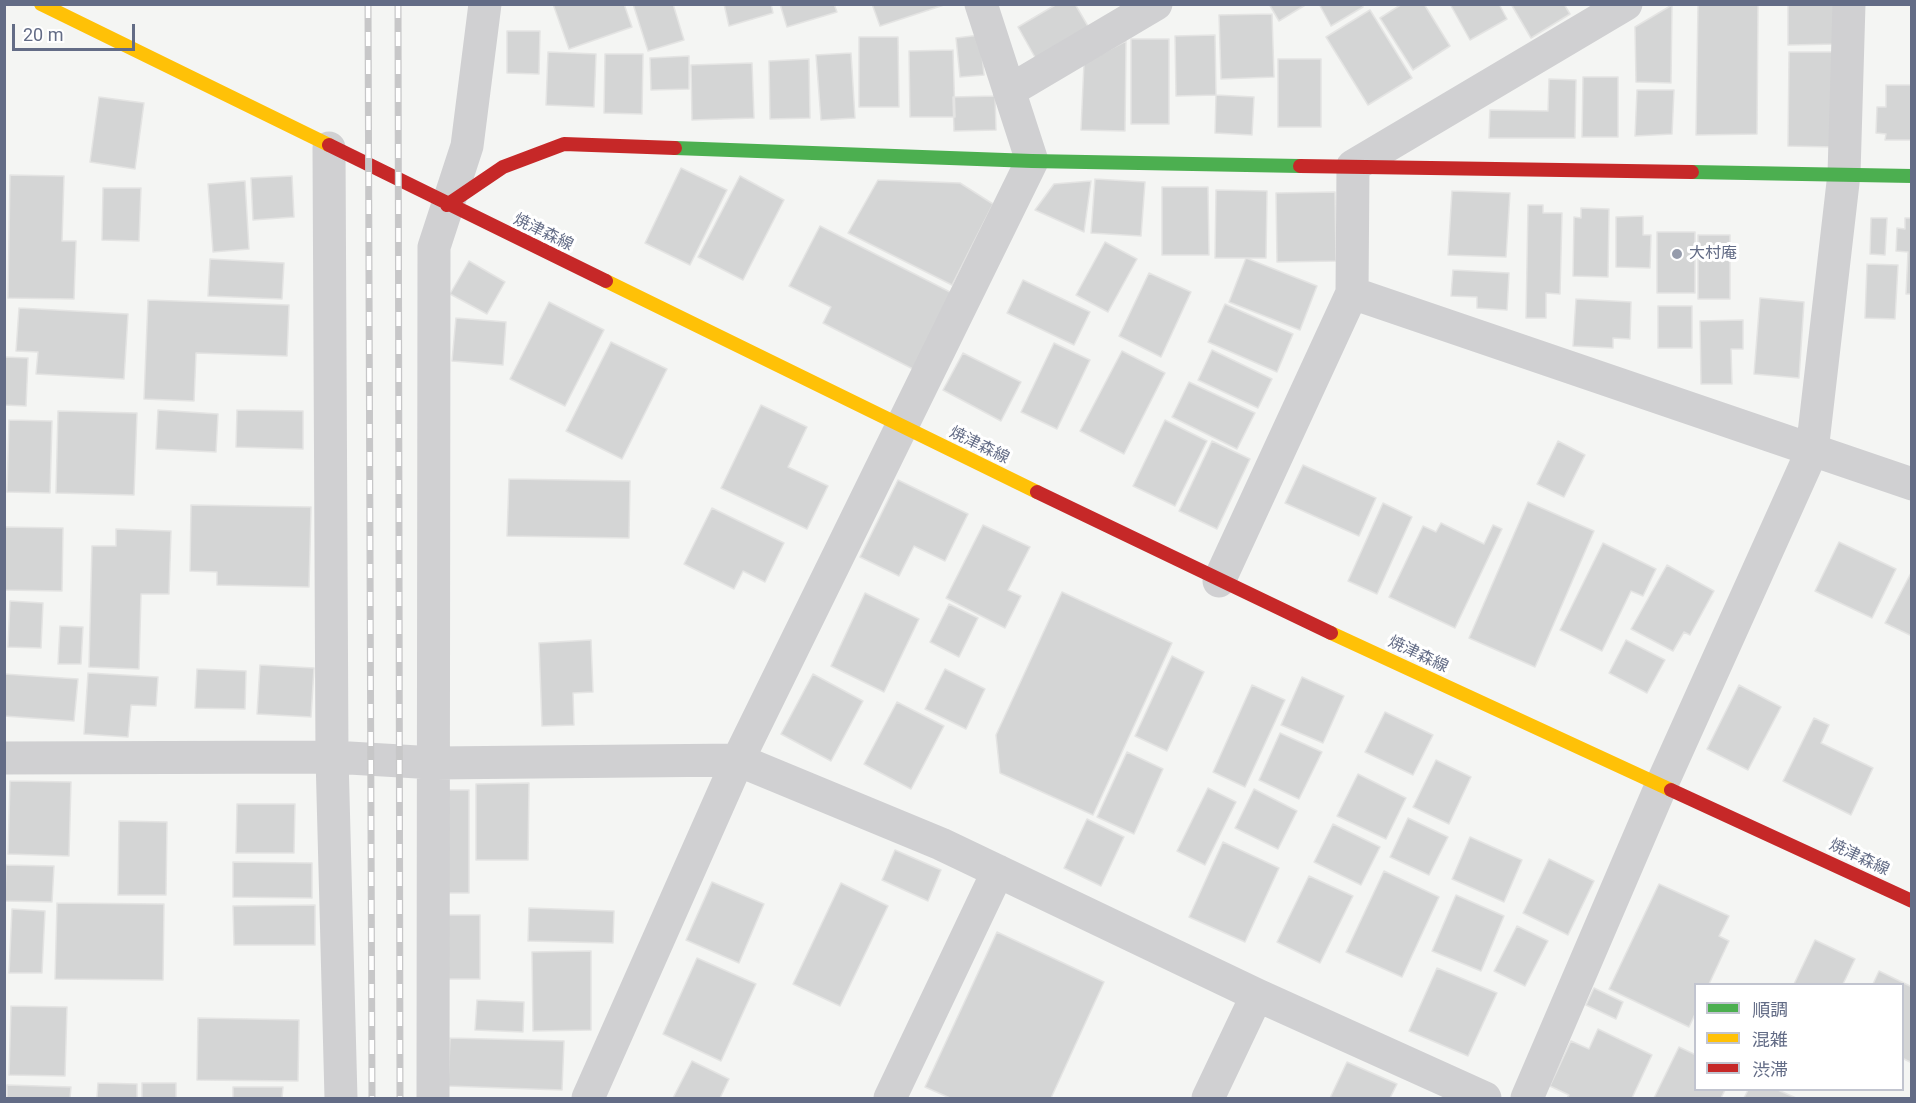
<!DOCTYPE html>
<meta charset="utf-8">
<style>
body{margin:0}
#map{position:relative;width:1916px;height:1103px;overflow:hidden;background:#f4f5f3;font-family:Roboto,"Noto Sans JP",sans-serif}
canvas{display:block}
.frame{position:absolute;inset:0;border:6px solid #636c86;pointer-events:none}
.legend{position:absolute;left:1694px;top:983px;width:210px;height:108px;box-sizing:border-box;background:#fff;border:2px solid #c1c4cf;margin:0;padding:8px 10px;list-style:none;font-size:18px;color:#636c86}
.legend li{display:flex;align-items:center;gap:12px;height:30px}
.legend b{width:30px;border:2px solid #c1c4cf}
.scale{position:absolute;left:12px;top:24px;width:123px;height:27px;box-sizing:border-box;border:3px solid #636c86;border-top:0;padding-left:8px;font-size:18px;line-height:21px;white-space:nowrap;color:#636c86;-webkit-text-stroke:4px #fff;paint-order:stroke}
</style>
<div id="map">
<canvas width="1916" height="1103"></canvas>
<div class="frame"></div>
<ul class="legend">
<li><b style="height:8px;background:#4caf50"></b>順調</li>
<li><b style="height:8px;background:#ffc107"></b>混雑</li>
<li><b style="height:8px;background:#c62828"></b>渋滞</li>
</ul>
<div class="scale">20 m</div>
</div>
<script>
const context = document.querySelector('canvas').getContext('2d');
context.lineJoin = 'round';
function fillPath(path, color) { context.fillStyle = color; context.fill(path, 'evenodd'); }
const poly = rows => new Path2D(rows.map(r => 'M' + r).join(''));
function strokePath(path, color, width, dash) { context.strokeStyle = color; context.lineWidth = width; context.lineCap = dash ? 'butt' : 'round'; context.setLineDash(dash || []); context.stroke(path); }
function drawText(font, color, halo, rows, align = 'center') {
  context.font = font + ' Roboto,"Noto Sans JP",sans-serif'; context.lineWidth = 6; context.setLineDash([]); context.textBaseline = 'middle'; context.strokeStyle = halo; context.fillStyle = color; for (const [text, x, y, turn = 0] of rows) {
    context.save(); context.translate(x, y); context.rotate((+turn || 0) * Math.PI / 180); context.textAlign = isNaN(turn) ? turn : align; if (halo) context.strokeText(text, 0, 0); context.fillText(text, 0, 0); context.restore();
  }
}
const building = poly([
 [553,4,624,4,632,27,569,49,553,4],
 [633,4,673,4,684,40,648,51,633,4],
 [724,4,771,4,773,13,729,26,724,4],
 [780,4,834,4,837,12,787,27,780,4],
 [872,4,947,4,880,26,872,4],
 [1057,4,1075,4,1089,28,1036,59,1018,27,1057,4],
 [1269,4,1307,4,1279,21,1269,4],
 [1319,4,1362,4,1363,7,1331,26,1319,4],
 [1402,4,1424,4,1450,46,1413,70,1380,18,1402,4],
 [1450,4,1499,4,1507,19,1470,40,1450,4],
 [1511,4,1564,4,1570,14,1531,38,1511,4],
 [1698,4,1758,4,1757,134,1696,135,1698,4],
 [1788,4,1837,4,1837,44,1788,45,1788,4],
 [1672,5,1671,83,1636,82,1635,27,1672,5],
 [1370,10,1412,78,1368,105,1326,37,1370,10],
 [1272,14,1274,77,1221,79,1219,15,1272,14],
 [507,31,540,31,539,74,507,73,507,31],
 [980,35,984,75,960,77,956,38,980,35],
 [1215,35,1216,95,1176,96,1175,36,1215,35],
 [859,37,898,37,899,107,859,107,859,37],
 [1131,39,1169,39,1169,124,1131,124,1131,39],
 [1126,41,1125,131,1081,130,1084,63,1126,41],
 [953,50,955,117,910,117,909,51,953,50],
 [548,52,596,54,594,107,546,105,548,52],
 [1789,52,1835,52,1834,147,1788,146,1789,52],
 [851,53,855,118,821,120,816,55,851,53],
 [605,54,643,54,642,114,604,113,605,54],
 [689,56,689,89,651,90,650,58,689,56],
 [809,59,810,118,770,119,769,61,809,59],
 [1278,59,1321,59,1321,127,1278,127,1278,59],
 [752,63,754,118,692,120,691,65,752,63],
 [1583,77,1618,77,1618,137,1582,137,1583,77],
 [1549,79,1576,80,1575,138,1489,138,1490,110,1548,111,1549,79],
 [1886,85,1912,85,1912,140,1885,140,1886,134,1876,133,1877,107,1886,107,1886,85],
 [1637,90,1674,90,1672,134,1635,136,1637,90],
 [1216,95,1254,97,1252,135,1215,133,1216,95],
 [995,96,996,130,954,131,953,97,995,96],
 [99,97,144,103,135,169,90,162,99,97],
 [681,168,727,190,690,265,645,243,681,168],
 [10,175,64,176,62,241,76,241,74,299,8,298,10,175],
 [292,176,294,217,253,220,251,178,292,176],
 [740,176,784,200,743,280,698,257,740,176],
 [1095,179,1145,182,1141,236,1091,233,1095,179],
 [878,180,960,183,993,204,952,285,848,233,878,180],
 [245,181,249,249,213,252,208,184,245,181],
 [1091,181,1084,232,1035,210,1054,184,1091,181],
 [1162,187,1208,187,1209,255,1162,255,1162,187],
 [103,188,141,188,139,241,102,240,103,188],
 [1216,190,1267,191,1266,258,1215,258,1216,190],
 [1452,191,1510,193,1506,257,1448,255,1452,191],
 [1335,192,1336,261,1277,262,1276,193,1335,192],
 [1528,205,1543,205,1543,213,1562,213,1560,294,1546,293,1546,318,1526,318,1528,205],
 [1581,208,1609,209,1608,277,1573,276,1574,217,1581,218,1581,208],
 [1643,216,1643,235,1651,235,1650,268,1616,267,1616,217,1643,216],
 [1871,218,1887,218,1885,255,1870,254,1871,218],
 [1905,218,1912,218,1912,294,1906,294,1908,252,1896,251,1897,228,1905,229,1905,218],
 [820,226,952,293,913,369,823,323,831,307,789,286,820,226],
 [1657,232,1695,232,1695,293,1657,293,1657,232],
 [1698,235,1730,235,1730,299,1698,299,1698,235],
 [1105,242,1137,259,1108,312,1076,295,1105,242],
 [1246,258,1317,286,1300,330,1229,302,1246,258],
 [210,259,284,263,282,299,208,296,210,259],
 [469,261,505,282,487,314,450,294,469,261],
 [1867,264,1898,265,1895,319,1865,318,1867,264],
 [1453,270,1509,273,1507,310,1477,308,1477,297,1451,296,1453,270],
 [1149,273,1191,292,1161,357,1119,336,1149,273],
 [1023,280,1090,312,1074,345,1007,313,1023,280],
 [1760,298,1804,302,1799,378,1754,374,1760,298],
 [1576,299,1631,302,1630,339,1613,338,1613,348,1573,346,1576,299],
 [148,300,289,305,287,356,196,353,194,401,144,399,148,300],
 [549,302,604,330,565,406,510,379,549,302],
 [1225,304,1293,334,1277,372,1208,342,1225,304],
 [1658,306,1692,306,1692,348,1658,348,1658,306],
 [19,308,128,314,124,379,36,374,38,352,16,351,19,308],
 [456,318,506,322,503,365,452,361,456,318],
 [1743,320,1743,349,1731,349,1732,384,1701,384,1700,321,1743,320],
 [611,342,667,369,622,459,566,431,611,342],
 [1054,343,1090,360,1057,429,1021,412,1054,343],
 [1212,350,1272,379,1258,408,1198,380,1212,350],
 [1122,351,1165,373,1124,454,1080,431,1122,351],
 [963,353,1021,382,1001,421,943,390,963,353],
 [4,357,28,358,26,406,4,405,4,357],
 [1189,382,1255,413,1237,449,1172,417,1189,382],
 [761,405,807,427,788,467,828,486,807,529,721,488,761,405],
 [158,410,218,414,216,452,156,449,158,410],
 [237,410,303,411,303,449,236,447,237,410],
 [58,411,137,413,134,495,56,493,58,411],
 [9,420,52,421,50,493,7,492,9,420],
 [1165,420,1207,441,1175,506,1133,486,1165,420],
 [1212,441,1250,459,1217,529,1179,511,1212,441],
 [1558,441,1585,455,1564,497,1537,484,1558,441],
 [1303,465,1376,498,1359,536,1285,503,1303,465],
 [509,479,630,481,629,538,507,536,509,479],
 [898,480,968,514,945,561,914,546,899,576,860,557,898,480],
 [1528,502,1594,531,1535,667,1469,638,1528,502],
 [1383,503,1412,517,1377,594,1348,581,1383,503],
 [191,505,311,507,309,587,217,585,217,572,190,571,191,505],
 [712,508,784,543,765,582,743,571,734,589,684,564,712,508],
 [1441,523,1484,544,1493,525,1502,529,1455,628,1389,597,1423,526,1436,532,1441,523],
 [983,525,1030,547,1008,590,1021,596,1005,628,946,598,983,525],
 [4,527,63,528,62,591,4,590,4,527],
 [116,529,171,531,169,594,141,594,139,669,89,667,92,546,116,546,116,529],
 [1839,542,1896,569,1872,618,1815,591,1839,542],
 [1603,543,1656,569,1643,596,1631,591,1602,651,1560,630,1603,543],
 [1667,565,1714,591,1690,635,1684,632,1673,651,1631,629,1667,565],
 [1912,571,1912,636,1885,623,1912,571],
 [1062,592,1172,643,1093,815,1000,773,996,735,1062,592],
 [865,593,919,619,884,692,831,666,865,593],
 [10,601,43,603,41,648,8,647,10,601],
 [949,604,978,618,959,657,930,642,949,604],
 [60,626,83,627,81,664,58,664,60,626],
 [591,640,593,692,573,693,574,725,542,726,539,643,591,640],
 [1626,640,1665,660,1647,693,1609,673,1626,640],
 [1172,656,1204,672,1167,751,1135,736,1172,656],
 [260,665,314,668,311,717,257,714,260,665],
 [197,669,246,671,245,709,195,708,197,669],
 [945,669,985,689,966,729,925,709,945,669],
 [88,673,158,677,156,706,131,705,128,737,84,734,88,673],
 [4,674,78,679,74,721,4,716,4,674],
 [813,674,863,701,831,761,781,734,813,674],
 [1302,677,1344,696,1323,743,1281,725,1302,677],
 [1252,685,1285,700,1245,787,1213,772,1252,685],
 [1739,685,1781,707,1748,770,1707,749,1739,685],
 [897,702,944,726,911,789,864,764,897,702],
 [1385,712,1433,735,1413,775,1365,752,1385,712],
 [1814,718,1829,725,1821,743,1873,768,1851,815,1783,781,1814,718],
 [1280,733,1322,752,1299,799,1259,780,1280,733],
 [1127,752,1163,769,1134,834,1097,817,1127,752],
 [1436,760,1471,777,1449,824,1413,807,1436,760],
 [1358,774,1406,798,1386,839,1337,816,1358,774],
 [10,781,71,782,69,856,8,854,10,781],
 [529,783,528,860,476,860,476,784,529,783],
 [1208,788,1236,802,1205,865,1177,851,1208,788],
 [1254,789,1297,811,1278,849,1235,828,1254,789],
 [444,790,469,790,469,893,445,893,444,790],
 [237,804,295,804,294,853,236,853,237,804],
 [1408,818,1448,837,1429,875,1390,857,1408,818],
 [1087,819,1124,837,1101,886,1064,868,1087,819],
 [119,821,167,822,166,895,118,895,119,821],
 [1333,824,1380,847,1361,885,1314,862,1333,824],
 [1470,837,1522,860,1504,902,1452,879,1470,837],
 [1223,842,1279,868,1245,942,1189,917,1223,842],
 [895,850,941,870,928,901,882,880,895,850],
 [1549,859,1594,881,1568,935,1523,913,1549,859],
 [233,862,312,863,312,898,233,897,233,862],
 [6,865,54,866,52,902,5,901,6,865],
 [1384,871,1439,897,1402,977,1346,952,1384,871],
 [1309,876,1353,896,1320,963,1277,942,1309,876],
 [712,882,764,904,739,963,686,940,712,882],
 [841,883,888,906,840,1006,793,984,841,883],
 [1659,884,1729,916,1719,936,1729,941,1709,984,1696,984,1696,1012,1689,1027,1609,989,1659,884],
 [1456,895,1504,916,1481,971,1432,951,1456,895],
 [57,903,164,904,163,980,55,979,57,903],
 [315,905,315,945,234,945,233,906,315,905],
 [529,908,614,911,613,943,528,941,529,908],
 [12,909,45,911,42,973,9,973,12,909],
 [446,915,480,915,480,979,447,979,446,915],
 [1517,926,1548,941,1525,986,1494,971,1517,926],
 [997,932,1104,982,1051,1098,950,1098,925,1087,997,932],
 [1815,940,1855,959,1843,984,1794,984,1815,940],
 [591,951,591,1030,533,1031,532,952,591,951],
 [697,958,756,984,721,1061,663,1034,697,958],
 [1437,968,1497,993,1468,1056,1409,1031,1437,968],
 [1879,971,1912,987,1912,1063,1902,1058,1902,984,1873,984,1879,971],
 [1594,988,1623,1002,1616,1019,1586,1005,1594,988],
 [477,1000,524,1002,523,1032,475,1030,477,1000],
 [11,1006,67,1007,65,1076,9,1075,11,1006],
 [198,1018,299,1020,298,1081,197,1080,198,1018],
 [1598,1029,1652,1055,1632,1098,1567,1098,1569,1095,1550,1086,1571,1041,1589,1049,1598,1029],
 [450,1038,564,1041,562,1090,448,1086,450,1038],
 [1679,1047,1696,1055,1696,1090,1725,1090,1721,1098,1654,1098,1679,1047],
 [692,1061,729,1079,720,1098,673,1098,692,1061],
 [1347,1062,1397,1084,1390,1098,1330,1098,1347,1062],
 [98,1083,137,1084,137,1098,97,1098,98,1083],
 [142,1083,176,1083,176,1098,142,1098,142,1083],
 [7,1085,71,1087,70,1098,7,1098,7,1085],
 [233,1087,283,1087,282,1098,233,1098,233,1087],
 [1748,1090,1778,1090,1796,1098,1744,1098,1748,1090]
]);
const street = poly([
 [1009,91,1156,4],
 [329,148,332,757,341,1098],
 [1352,293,1912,484],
 [1219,581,1352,293,1353,166,1626,4],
 [4,758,332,757,435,763,738,760,941,844,1257,995,1485,1098],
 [433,1098,434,247,467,146,485,4],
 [588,1098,738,760,1032,161,981,4],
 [890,1098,998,871],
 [1208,1098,1257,995],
 [1527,1098,1661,786,1812,451,1844,174,1849,4]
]);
const fast = poly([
 [675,148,1032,161,1300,166],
 [1692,172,1912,176]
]);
const slow = poly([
 [41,4,329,145],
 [606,281,1037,492],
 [1331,633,1671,790]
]);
const jam = poly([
 [329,145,606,281],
 [1300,166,1692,172],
 [447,205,503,167,564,144,675,148],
 [1037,492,1331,633],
 [1671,790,1912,901]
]);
const rail = poly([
 [368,4,372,1098],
 [398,4,400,1098]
]);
const markers = [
 [1677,254,6,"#969cac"]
];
const streetNames = [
 ["焼津森線",543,233,26],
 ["焼津森線",979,446,26],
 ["焼津森線",1418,655,25],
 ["焼津森線",1859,858,25]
];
const poiNames = [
 ["大村庵",1689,254]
];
fillPath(building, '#d4d5d5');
strokePath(building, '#e4e4e3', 1.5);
strokePath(street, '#d0d0d2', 33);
strokePath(fast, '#4caf50', 14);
strokePath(slow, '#ffc107', 14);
strokePath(jam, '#c62828', 14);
strokePath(rail, '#c7c7c8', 7);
strokePath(rail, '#fff', 4.5, [14]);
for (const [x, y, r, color] of markers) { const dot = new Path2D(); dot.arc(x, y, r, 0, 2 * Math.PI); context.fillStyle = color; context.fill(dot); strokePath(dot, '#fff', 2); }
drawText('16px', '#636c86', '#fff', streetNames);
drawText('16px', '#636c86', '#fff', poiNames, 'left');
</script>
